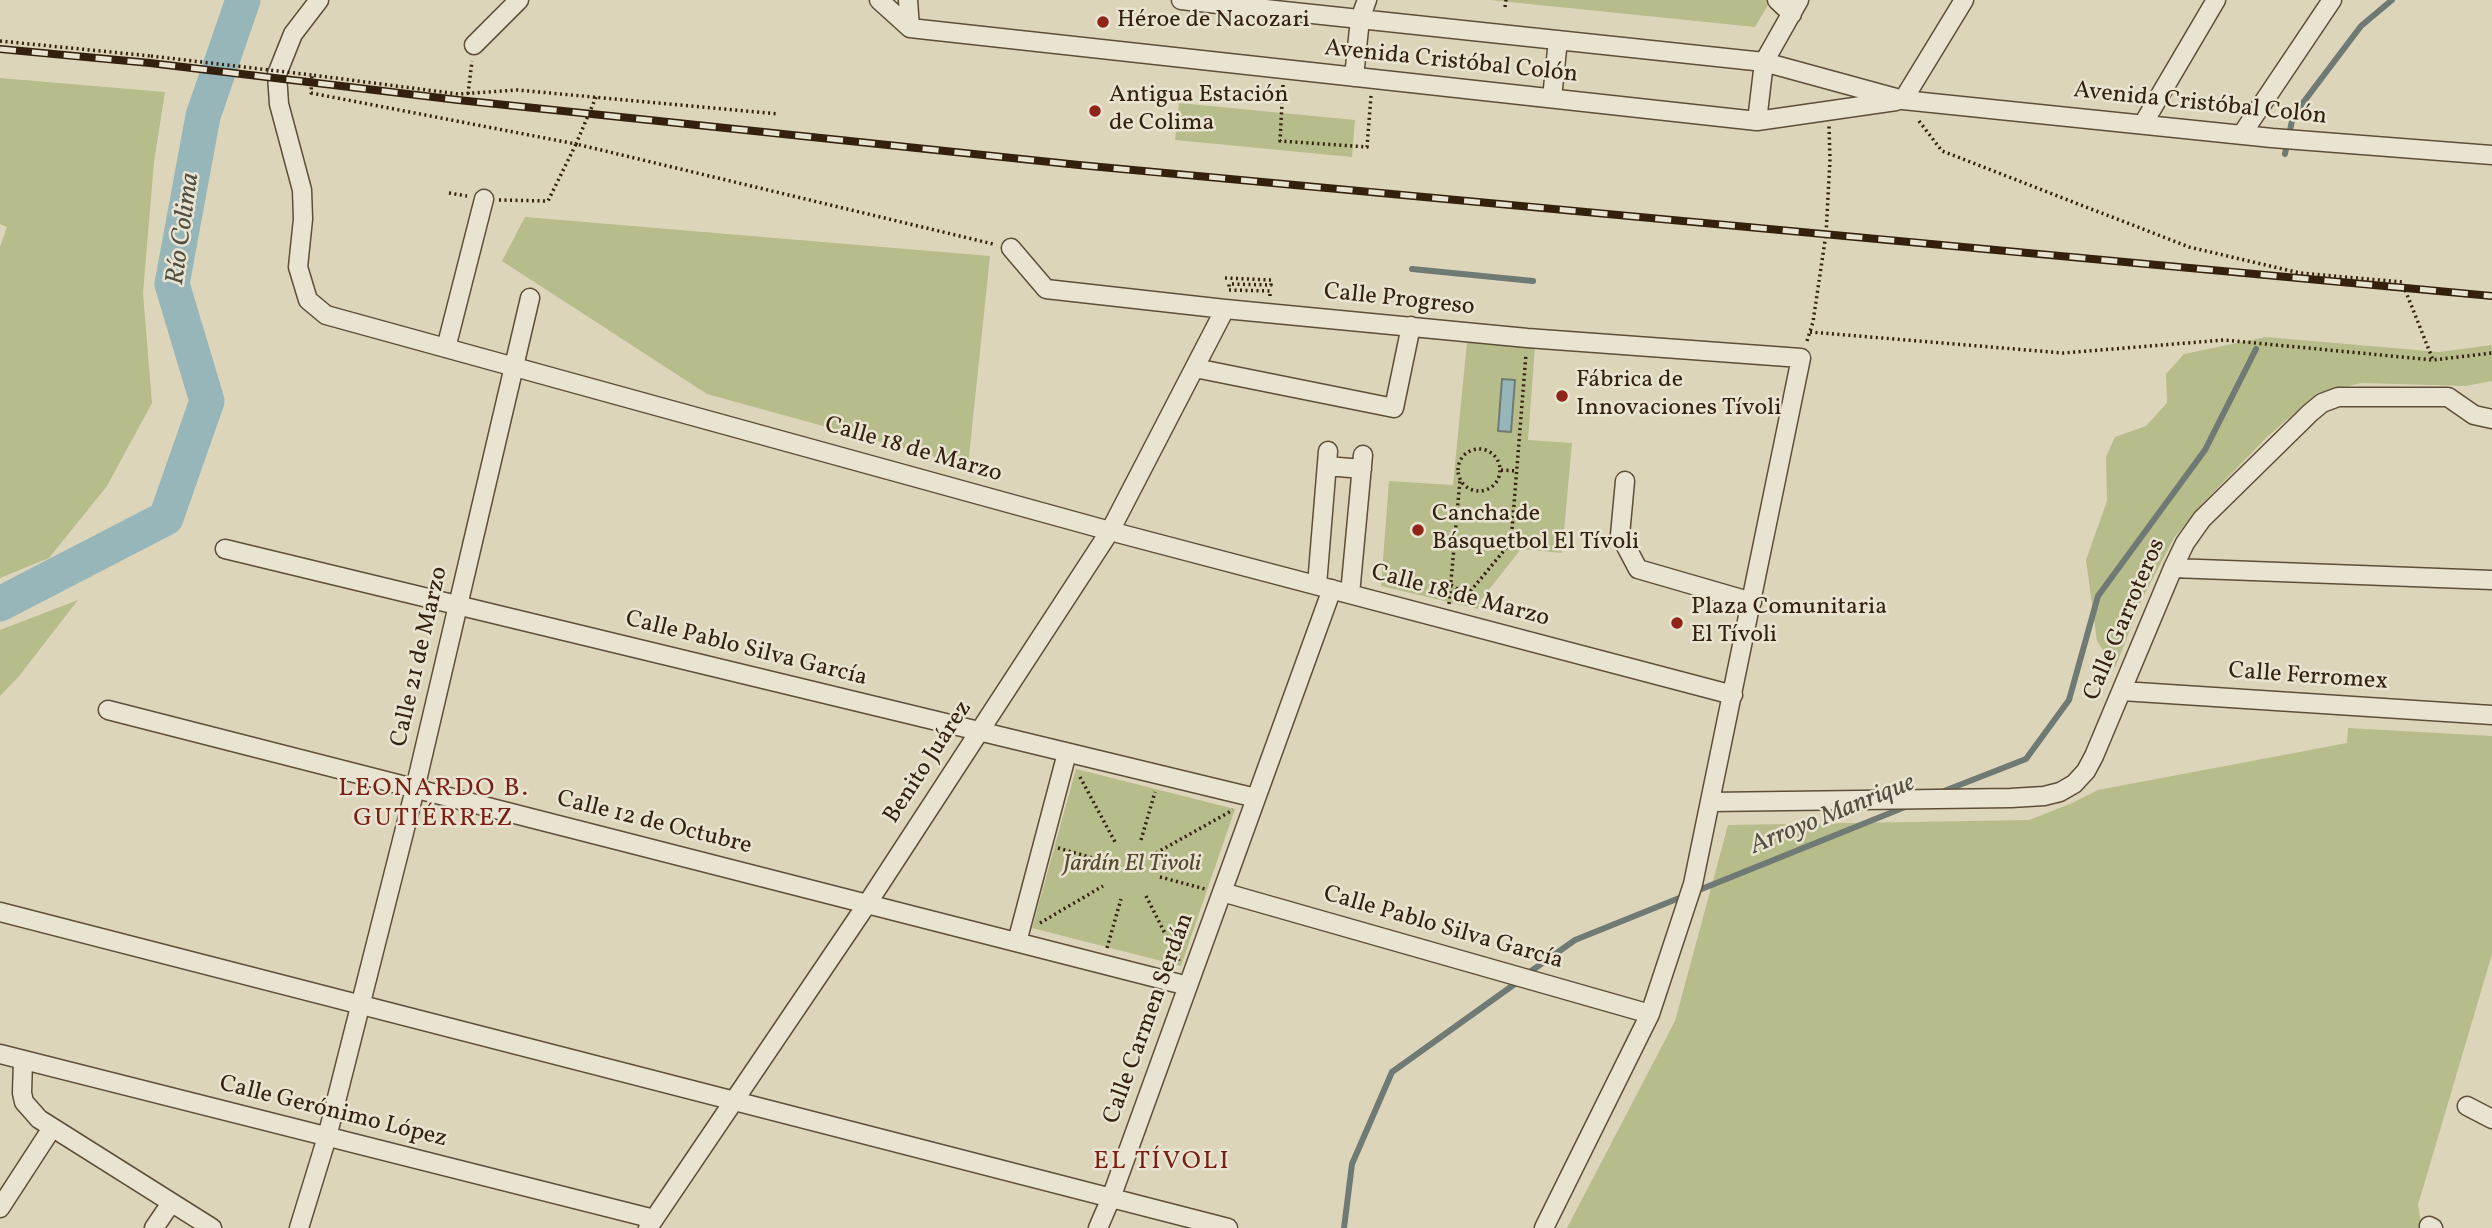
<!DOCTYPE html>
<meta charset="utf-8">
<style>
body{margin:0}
canvas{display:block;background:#ddd5b9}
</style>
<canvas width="2492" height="1228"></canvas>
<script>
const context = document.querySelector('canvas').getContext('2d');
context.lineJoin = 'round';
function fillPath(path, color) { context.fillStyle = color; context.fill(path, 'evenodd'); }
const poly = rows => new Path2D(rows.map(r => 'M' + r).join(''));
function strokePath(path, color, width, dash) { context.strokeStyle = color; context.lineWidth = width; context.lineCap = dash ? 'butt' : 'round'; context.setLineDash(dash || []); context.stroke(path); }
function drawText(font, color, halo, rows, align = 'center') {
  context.font = font + ' Vollkorn,serif'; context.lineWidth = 5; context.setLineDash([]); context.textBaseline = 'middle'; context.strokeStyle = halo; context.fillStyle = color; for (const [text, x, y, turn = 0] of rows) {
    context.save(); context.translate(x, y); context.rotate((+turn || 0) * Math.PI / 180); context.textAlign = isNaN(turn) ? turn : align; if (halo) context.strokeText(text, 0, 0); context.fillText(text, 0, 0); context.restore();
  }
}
const green = poly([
 [1490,0,1771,0,1755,27],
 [0,78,165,92,154,162,143,293,152,403,107,486,49,558,0,578,0,247,7,227,0,224],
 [1179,103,1355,120,1352,157,1175,140],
 [525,217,990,256,968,466,707,394,502,261],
 [2266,337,2439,352,2492,345,2492,381,2466,386,2362,383,2317,393,2265,439,2203,503,2174,538,2142,599,2115,668,2097,641,2086,560,2107,501,2106,457,2115,437,2146,426,2167,403,2166,374,2184,354],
 [1467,342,1535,347,1528,440,1572,443,1562,553,1521,549,1480,601,1478,609,1381,586,1389,481,1453,485],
 [78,600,19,676,0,696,0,630],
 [2348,728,2492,736,2492,954,2418,1205,2422,1228,1567,1228,1675,1021,1728,825,2029,820,2070,804,2098,790,2347,743],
 [1076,769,1235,809,1181,966,1032,928]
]);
const water = poly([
 [1502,379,1515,380,1511,432,1498,431,1502,379]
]);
const stream = poly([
 [2285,154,2293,116,2361,26,2392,0],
 [1412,269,1533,281],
 [1939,793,2026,759,2069,700,2098,596,2205,450,2256,349],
 [1527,974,1575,940,1910,805],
 [1344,1228,1352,1164,1392,1072,1519,981]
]);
const river = poly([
 [0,604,166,518,207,401,172,284,203,116,243,0]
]);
const path = poly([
 [1505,7,1506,0],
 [0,41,151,56],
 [1283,85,1280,141,1367,147,1371,96],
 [468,94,472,61],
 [596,97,576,144,311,93,312,75,458,94,517,90,779,114],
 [1919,121,1942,151,2189,247,2300,273,2402,282,2433,360],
 [449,193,467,196],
 [499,200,548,201,576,144,993,244],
 [1225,278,1271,280],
 [1270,296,1270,291,1229,290,1229,284,1271,285,1271,280],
 [1810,332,2063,353,2224,340,2433,360,2492,353],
 [1807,341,1813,322,1826,234,1830,160,1829,126],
 '1458 470a21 21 0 1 1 42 0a21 21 0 1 1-42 0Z',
 [1501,470,1516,471],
 [1451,585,1467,595],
 [1449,604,1460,480],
 [1460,604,1511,542,1526,354],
 [1080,777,1115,842],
 [1141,840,1155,792],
 [1058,848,1100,860],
 [1156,853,1233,810],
 [1160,877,1205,889],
 [1146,896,1179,961],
 [1040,923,1103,886],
 [1107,948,1121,899]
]);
const minor = poly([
 [319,0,293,34,277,74,279,104,302,190,303,219,298,267,308,300,326,315,1110,531,1733,695],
 [879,0,910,28,1757,121,1896,101],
 [908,0,910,28],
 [1181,0,1764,62,1903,100,2272,138,2492,155],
 [1777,0,1792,14],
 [474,45,519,0],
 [1354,77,1360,19,1367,0],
 [1552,98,1558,40],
 [1903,100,1964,0],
 [1757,121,1764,62,1799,0],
 [2143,124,2216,0],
 [2242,134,2332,0],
 [1011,248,1046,289,1225,309,1527,338,1801,358,1693,884,1650,1014,1544,1228],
 [446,348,484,199],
 [1195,368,1394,408,1411,326],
 [1327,466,1362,469],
 [1625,481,1620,535,1638,569,1752,602],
 [225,549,1256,798],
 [2173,568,2492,580],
 [1317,585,1328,451],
 [1350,594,1363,455],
 [2122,691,2492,715],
 [108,710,1188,986],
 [1711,802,2011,798,2044,796,2060,792,2074,784,2086,771,2094,756,2173,568,2185,543,2202,519,2310,413,2322,403,2338,397,2448,397,2474,415,2492,419],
 [1222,892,1650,1014],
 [0,912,1228,1228],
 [1017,942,1067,753],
 [0,1054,654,1219],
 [23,1060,22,1093,24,1102,39,1119,212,1228],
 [2467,1106,2492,1119],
 [0,1208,52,1128],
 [2429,1226,2433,1228],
 [154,1228,171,1203],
 [299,1228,327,1137,415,789,530,298],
 [648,1228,867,904,1110,531,1225,309],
 [1098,1228,1111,1198,1332,589]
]);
const rail = poly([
 [0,49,150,63,458,100,1079,165,2492,296]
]);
const pathBridge = poly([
 [151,56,312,75]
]);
const markers = [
 [1103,22,7,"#8f2418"],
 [1095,111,7,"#8f2418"],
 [1562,396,7,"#8f2418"],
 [1418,530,7,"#8f2418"],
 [1677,623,7,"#8f2418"]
];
const poiNames = [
 ["Héroe de Nacozari",1117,22],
 ["Antigua Estación",1109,97],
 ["de Colima",1109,125],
 ["Fábrica de",1576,382],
 ["Innovaciones Tívoli",1576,410],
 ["Cancha de",1432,516],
 ["Básquetbol El Tívoli",1432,544],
 ["Plaza Comunitaria",1691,609],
 ["El Tívoli",1691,637]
];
const streetNames = [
 ["Avenida Cristóbal Colón",1451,63,6],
 ["Avenida Cristóbal Colón",2200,105,6],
 ["Calle Progreso",1399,301,6],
 ["Calle 18 de Marzo",913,451,16],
 ["Calle 18 de Marzo",1460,597,15],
 ["Calle Garroteros",2126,620,-67],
 ["Calle Pablo Silva García",746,650,14],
 ["Calle 21 de Marzo",421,657,-77],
 ["Calle Ferromex",2308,678,4],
 ["Benito Juárez",929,763,-57],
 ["Calle 12 de Octubre",654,824,14],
 ["Calle Pablo Silva García",1443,929,16],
 ["Calle Carmen Serdán",1150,1019,-70],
 ["Calle Gerónimo López",333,1113,14]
];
const parkNames = [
 ["Jardín El Tivoli",1132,866]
];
const waterNames = [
 ["Río Colima",185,229,-82],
 ["Arroyo Manrique",1833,816,-22]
];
const neighbourhoodNames = [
 ["LEONARDO B.",434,790],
 ["GUTIÉRREZ",434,820],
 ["EL TÍVOLI",1162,1163]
];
fillPath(green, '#b7bc8b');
fillPath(water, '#96b6b9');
strokePath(water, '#6f7a74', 2);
strokePath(stream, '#6f7a74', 6);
strokePath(river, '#96b6b9', 35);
strokePath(minor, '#5e4e38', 21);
strokePath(path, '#34210d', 3.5, [2, 3.5]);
strokePath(minor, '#e9e4d2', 18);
strokePath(rail, '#34210d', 8);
strokePath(rail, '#e9e4d2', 5, [16]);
strokePath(pathBridge, '#34210d', 3.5, [2, 3.5]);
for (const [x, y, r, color] of markers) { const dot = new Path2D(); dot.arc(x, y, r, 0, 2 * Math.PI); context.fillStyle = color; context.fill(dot); strokePath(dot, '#e9e4d2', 2.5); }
drawText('24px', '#34210d', '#e9e4d2', poiNames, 'left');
drawText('24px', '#34210d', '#e9e4d2', streetNames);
drawText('italic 24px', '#55482c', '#e9e4d2', parkNames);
drawText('italic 26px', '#514e41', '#e9e4d2', waterNames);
context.letterSpacing = '2px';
drawText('26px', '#7a1f14', '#e9e4d2', neighbourhoodNames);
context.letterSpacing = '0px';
</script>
